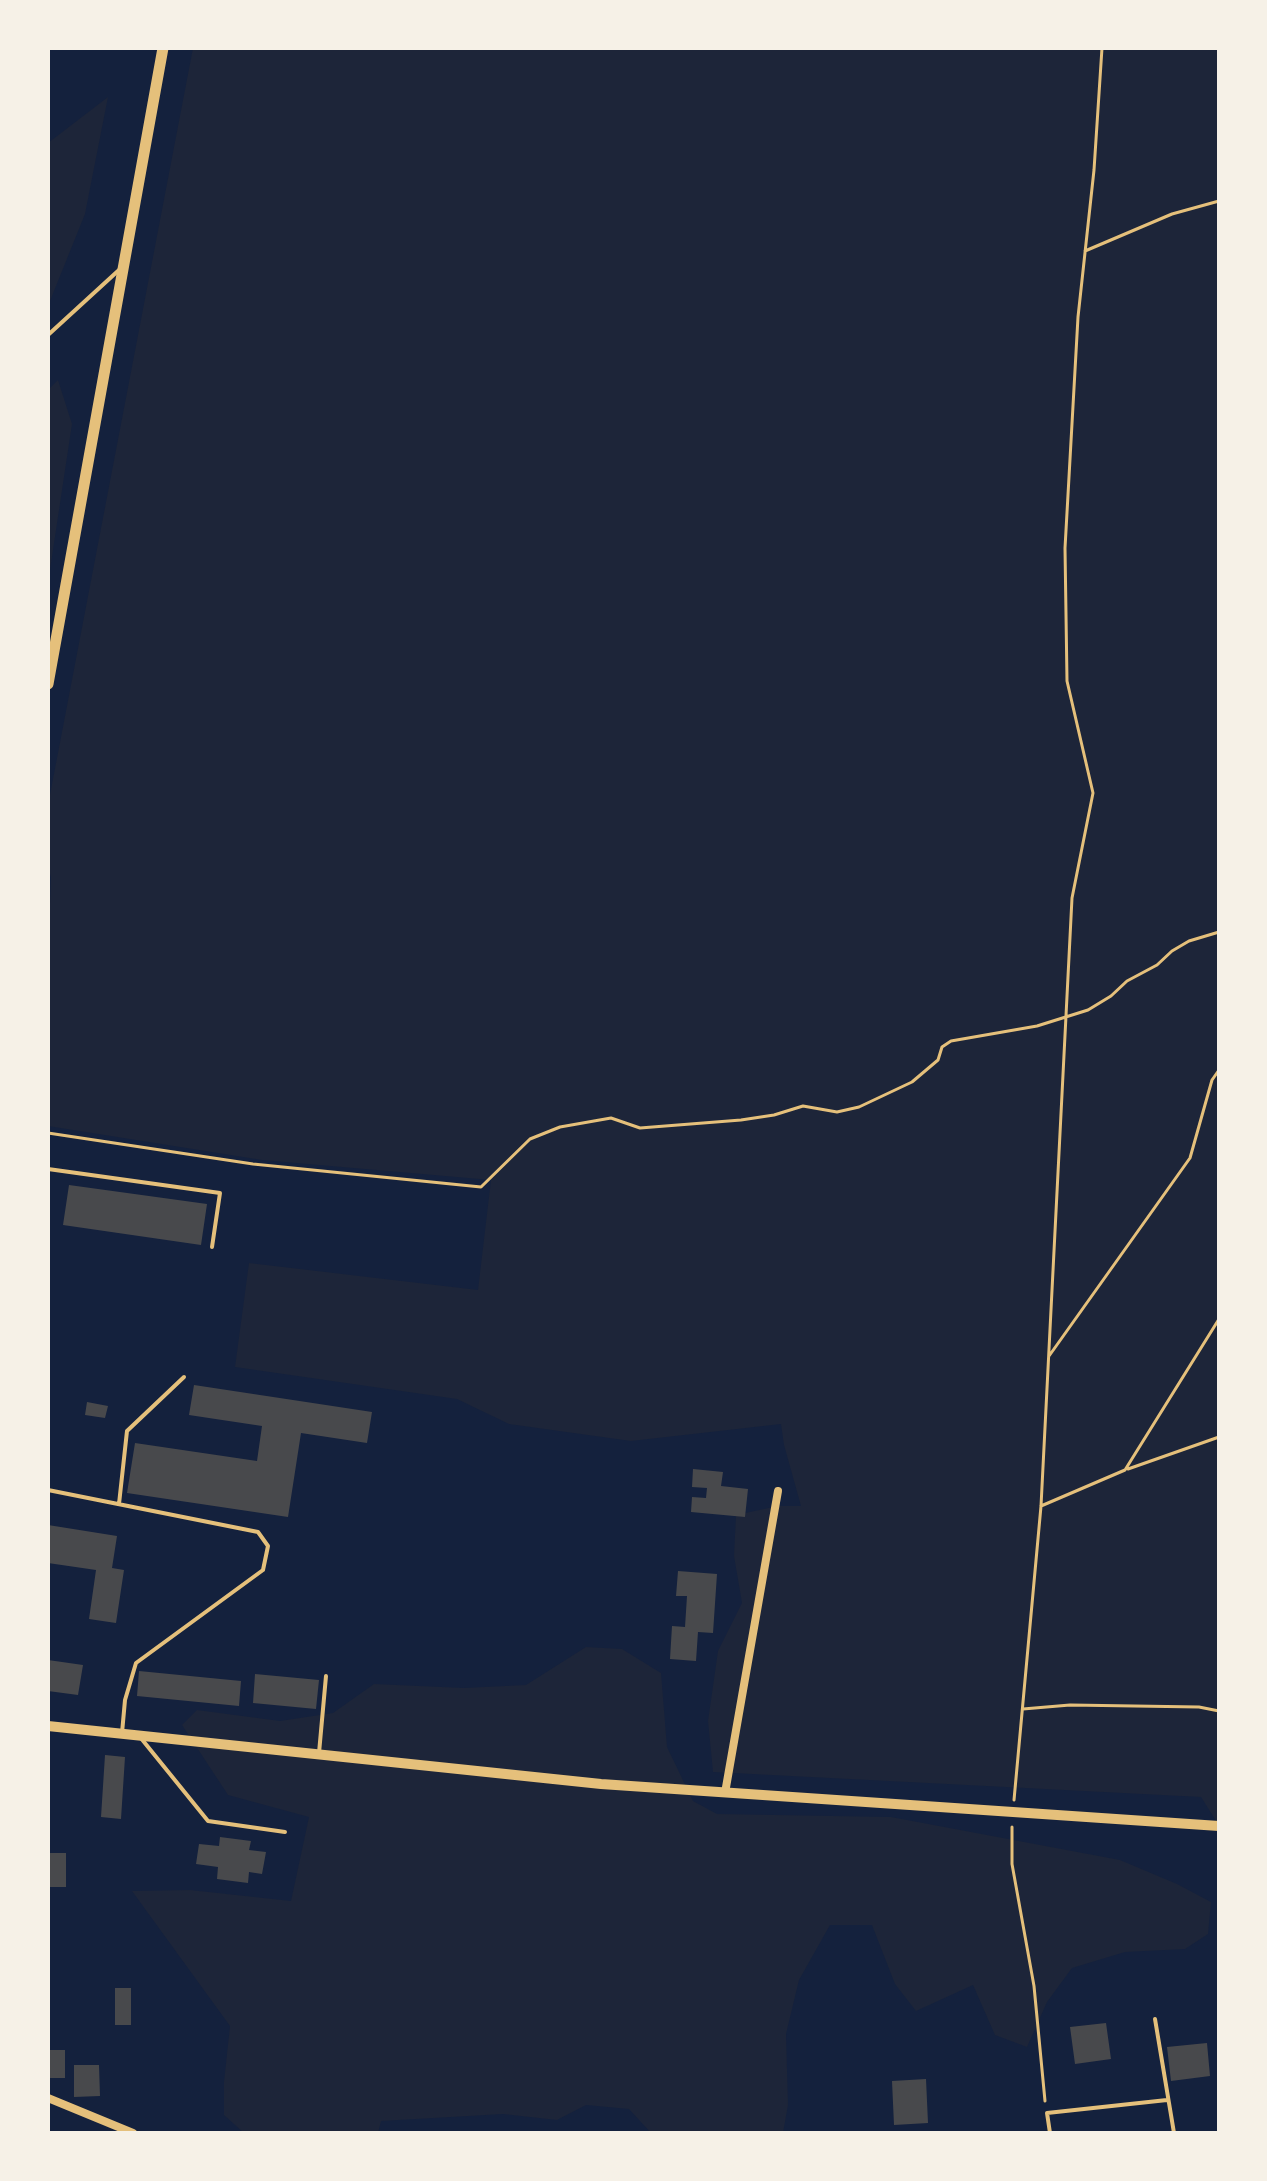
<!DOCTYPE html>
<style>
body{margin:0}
#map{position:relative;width:1267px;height:2181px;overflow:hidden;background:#14213d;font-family:"DM Sans",sans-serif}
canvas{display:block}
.frame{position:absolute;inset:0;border:50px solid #f6f1e7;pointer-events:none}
</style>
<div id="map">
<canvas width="1267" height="2181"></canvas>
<div class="frame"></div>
</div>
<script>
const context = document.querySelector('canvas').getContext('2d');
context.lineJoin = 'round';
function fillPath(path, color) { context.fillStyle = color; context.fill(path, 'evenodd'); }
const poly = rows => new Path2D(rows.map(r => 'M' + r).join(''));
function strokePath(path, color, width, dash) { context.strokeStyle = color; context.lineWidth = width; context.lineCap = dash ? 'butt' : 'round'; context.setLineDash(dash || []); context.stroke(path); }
const green = poly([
 [193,48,1219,48,1219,1894,1218,1824,1201,1797,713,1772,708,1721,718,1651,742,1603,734,1556,736,1515,778,1506,801,1506,784,1445,781,1424,631,1441,509,1424,457,1399,235,1367,249,1263,478,1290,491,1180,262,1160,48,1126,48,955,51,877,48,869,48,805],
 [108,97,85,214,48,306,48,143],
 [58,380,72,424,48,583,48,390],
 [586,1647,622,1649,661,1673,667,1747,693,1801,717,1814,891,1817,1120,1860,1177,1884,1211,1902,1208,1934,1185,1949,1125,1952,1072,1968,1047,2002,1027,2047,995,2035,973,1985,916,2011,895,1984,872,1925,830,1925,799,1980,786,2034,788,2105,783,2133,651,2133,629,2109,586,2105,557,2120,503,2114,381,2121,378,2133,244,2133,224,2115,224,2082,230,2026,132,1891,190,1890,291,1901,309,1817,228,1795,182,1725,197,1710,280,1721,333,1713,374,1684,464,1688,526,1685]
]);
const building = poly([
 [69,1185,207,1204,201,1245,63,1225],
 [194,1385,372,1412,367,1443,301,1433,288,1517,127,1493,135,1443,257,1461,262,1426,189,1415],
 [87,1402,108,1406,105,1418,85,1415],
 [693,1469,723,1472,721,1486,748,1489,745,1517,691,1512,692,1497,706,1498,707,1488,692,1487],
 [48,1525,117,1536,112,1568,124,1570,116,1623,89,1619,96,1570,48,1563],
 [678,1571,717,1574,713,1633,698,1632,696,1661,670,1659,672,1626,685,1627,687,1596,676,1596],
 [48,1660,83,1665,78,1695,48,1691],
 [139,1671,241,1681,239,1706,137,1696],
 [255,1674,319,1680,316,1709,253,1703],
 [105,1755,125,1757,121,1819,101,1817],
 [220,1837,251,1841,249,1850,266,1852,262,1874,249,1872,248,1883,217,1879,218,1867,196,1864,199,1844,219,1846],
 [48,1853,66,1853,66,1887,48,1887],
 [115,1988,131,1988,131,2025,115,2025],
 [1106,2023,1111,2059,1075,2064,1070,2027],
 [1207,2043,1210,2076,1171,2081,1167,2047],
 [48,2050,65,2050,65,2078,48,2078],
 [74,2065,99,2065,100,2096,74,2097],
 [926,2079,928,2123,894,2125,892,2081]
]);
const path = poly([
 [1085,251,1172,214,1219,201],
 [48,1133,253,1164,481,1187,530,1139,560,1127,611,1118,640,1128,741,1120,774,1115,803,1106,837,1112,859,1107,912,1082,938,1060,942,1047,951,1041,1037,1026,1088,1010,1111,996,1127,981,1157,965,1172,951,1189,941,1219,932],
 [1049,1356,1190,1158,1212,1080,1219,1070],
 [1128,1469,1219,1437],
 [1041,1506,1125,1470,1219,1319],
 [1023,1709,1070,1705,1199,1707,1219,1711],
 [1014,1800,1041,1506,1072,898,1093,793,1067,681,1065,548,1078,317,1094,170,1102,48],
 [1012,1827,1012,1864,1034,1986,1045,2101]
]);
const service = poly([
 [48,335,119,270],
 [48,1169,220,1193,212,1247],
 [48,1490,258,1532,268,1546,263,1570,136,1663,125,1700,122,1733],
 [119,1504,127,1431,184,1377],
 [140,1737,208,1821,285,1832],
 [319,1753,326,1676],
 [1155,2019,1174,2133],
 [1050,2133,1047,2113,1167,2100]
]);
const minor = poly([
 [725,1793,778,1491],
 [48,2098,133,2133]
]);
const tertiary = poly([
 [48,1726,601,1784,1219,1826]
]);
const secondary = poly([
 [48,684,163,48]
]);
fillPath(green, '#1d2539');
fillPath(building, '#48494c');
strokePath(path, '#e5c07b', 3);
strokePath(service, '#e5c07b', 4);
strokePath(minor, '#e5c07b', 8);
strokePath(tertiary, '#e5c07b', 10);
strokePath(secondary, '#e5c07b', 11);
</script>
